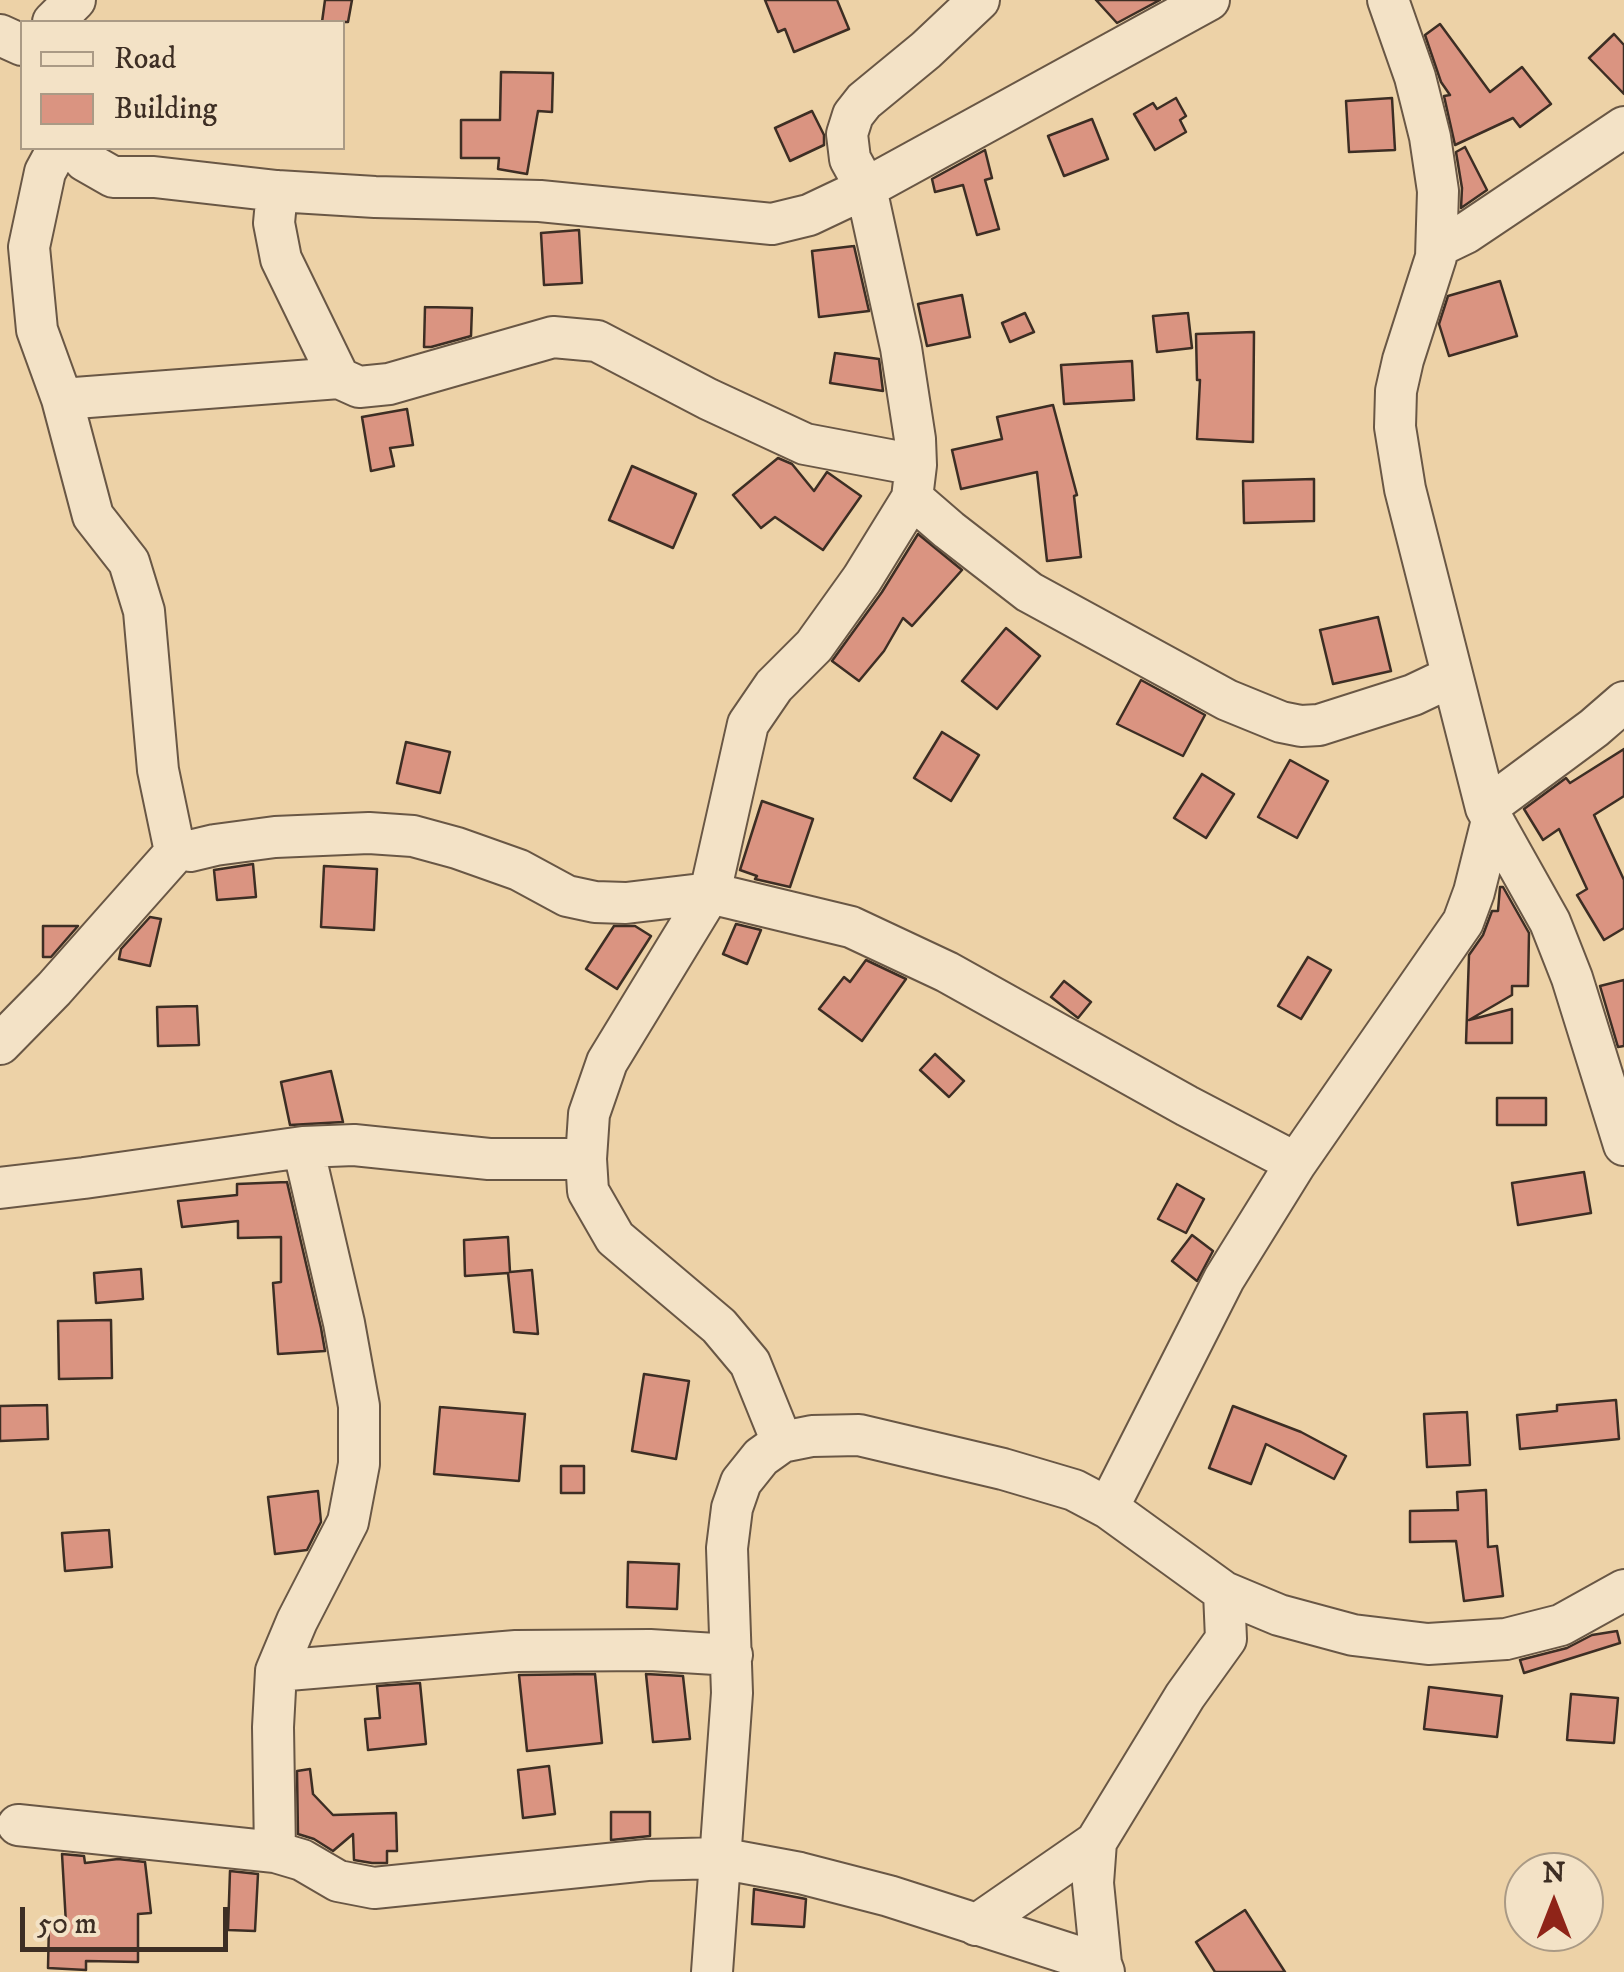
<!DOCTYPE html>
<style>
body{margin:0}
#map{position:relative;width:1624px;height:1972px;overflow:hidden;background:#edd2a7;font-family:"IM FELL DW Pica",serif}
canvas{display:block}
.legend{position:absolute;left:20px;top:20px;width:325px;height:130px;box-sizing:border-box;background:#f3e2c6;border:2px solid #aa9a85;margin:0;padding:12px 18px;list-style:none;font-size:30px;color:#3d2e24}
.legend li{display:flex;align-items:center;gap:20px;height:50px}
.legend b{width:50px;border:2px solid #aa9a85}
.north{position:absolute;left:1504px;top:1852px;width:100px;height:100px;box-sizing:border-box;background:#f3e2c6;border:2px solid #aa9a85;border-radius:50%;rotate:0deg;font-size:28px;font-weight:700;line-height:40px;text-align:center;color:#3d2e24}
.north::after{content:'';display:block;margin:auto;width:35px;height:45px;background:#8f2418;clip-path:polygon(50% 0,100% 100%,50% 72%,0 100%)}
.scale{position:absolute;left:20px;top:1907px;width:208px;height:45px;box-sizing:border-box;border:5px solid #3d2e24;border-top:0;padding-left:12px;font-size:30px;line-height:35px;white-space:nowrap;color:#3d2e24;-webkit-text-stroke:8px #f3e2c6;paint-order:stroke}
</style>
<div id="map">
<canvas width="1624" height="1972"></canvas>
<ul class="legend">
<li><b style="height:12px;background:#f3e2c6"></b>Road</li>
<li><b style="height:28px;background:#da9481"></b>Building</li>
</ul>
<div class="north">N</div>
<div class="scale">50 m</div>
</div>
<script>
const context = document.querySelector('canvas').getContext('2d');
context.lineJoin = 'round';
function fillPath(path, color) { context.fillStyle = color; context.fill(path, 'evenodd'); }
const poly = rows => new Path2D(rows.map(r => 'M' + r).join(''));
function strokePath(path, color, width, dash) { context.strokeStyle = color; context.lineWidth = width; context.lineCap = dash ? 'butt' : 'round'; context.setLineDash(dash || []); context.stroke(path); }
const building = poly([
 [325,0,352,0,348,22,322,22,325,0],
 [765,0,837,0,849,29,794,52,785,29,778,32,765,0],
 [1096,0,1160,0,1117,23,1096,0],
 [1440,24,1490,92,1522,67,1551,104,1520,127,1513,118,1455,145,1444,96,1450,95,1441,82,1425,35,1440,24],
 [1614,34,1624,45,1624,94,1589,58,1614,34],
 [501,72,553,73,552,112,538,111,527,174,498,169,499,158,461,158,461,120,500,120,501,72],
 [1176,98,1186,116,1180,120,1186,132,1155,150,1134,114,1153,103,1157,109,1176,98],
 [1392,98,1395,150,1349,152,1346,101,1392,98],
 [812,111,824,135,824,145,790,161,775,128,812,111],
 [1092,119,1108,159,1064,176,1048,136,1092,119],
 [1465,147,1487,190,1461,208,1462,188,1456,152,1465,147],
 [985,150,992,178,985,180,999,229,977,235,963,185,935,192,932,179,985,150],
 [579,230,582,283,544,285,541,233,579,230],
 [854,246,869,311,819,317,812,251,854,246],
 [1500,281,1517,336,1449,356,1439,324,1448,296,1500,281],
 [962,295,970,337,927,346,918,304,962,295],
 [425,307,472,308,471,336,431,347,424,347,425,307],
 [1025,313,1034,332,1010,342,1002,323,1025,313],
 [1188,313,1192,348,1157,352,1153,316,1188,313],
 [1254,332,1253,442,1197,439,1200,380,1197,380,1196,334,1254,332],
 [835,353,879,359,883,391,830,383,835,353],
 [1132,361,1134,400,1064,404,1061,365,1132,361],
 [1053,405,1077,495,1074,496,1081,557,1047,561,1037,472,961,489,952,450,1002,439,997,417,1053,405],
 [407,409,413,445,390,448,394,466,371,471,362,417,407,409],
 [778,458,792,464,814,491,827,472,861,496,823,550,775,517,761,528,733,495,778,458],
 [632,466,696,494,673,548,609,520,632,466],
 [1314,479,1314,521,1244,523,1243,481,1314,479],
 [918,534,962,570,912,626,903,618,884,651,859,681,832,661,882,592,918,534],
 [1378,617,1391,671,1333,684,1320,630,1378,617],
 [1006,628,1040,656,997,709,962,681,1006,628],
 [1141,680,1205,715,1183,756,1117,724,1141,680],
 [942,732,979,755,951,801,914,778,942,732],
 [406,742,450,752,440,793,397,783,406,742],
 [1624,749,1624,796,1594,815,1624,880,1624,928,1604,940,1577,895,1587,889,1559,829,1543,840,1524,809,1566,778,1570,783,1624,749],
 [1290,760,1328,781,1297,838,1258,817,1290,760],
 [1202,774,1234,794,1206,838,1174,818,1202,774],
 [762,801,813,819,790,887,755,879,757,876,740,870,762,801],
 [253,864,256,897,217,900,214,870,253,864],
 [324,866,377,869,374,930,321,927,324,866],
 [1500,887,1503,887,1529,933,1528,986,1512,986,1512,995,1469,1020,1512,1009,1512,1043,1466,1043,1469,955,1483,935,1492,911,1498,911,1500,887],
 [150,917,161,919,150,966,119,959,121,949,150,917],
 [736,924,761,930,747,964,723,954,736,924],
 [43,926,78,926,51,957,43,957,43,926],
 [614,926,635,926,651,936,617,989,586,969,614,926],
 [1308,957,1331,970,1301,1019,1278,1006,1308,957],
 [866,960,906,979,862,1041,819,1009,844,977,850,982,866,960],
 [1624,980,1624,1046,1618,1047,1600,986,1624,980],
 [1064,981,1091,1002,1078,1018,1051,997,1064,981],
 [197,1006,199,1045,158,1046,157,1007,197,1006],
 [935,1054,964,1081,949,1097,920,1070,935,1054],
 [331,1071,343,1122,290,1125,281,1082,331,1071],
 [1497,1098,1546,1098,1546,1125,1497,1125,1497,1098],
 [1584,1172,1591,1213,1518,1225,1512,1183,1584,1172],
 [287,1182,321,1328,325,1351,278,1354,273,1283,281,1282,281,1237,238,1238,238,1221,182,1227,178,1201,237,1195,237,1184,287,1182],
 [1177,1184,1204,1199,1186,1233,1158,1219,1177,1184],
 [1192,1235,1213,1251,1197,1281,1172,1261,1192,1235],
 [508,1237,510,1272,532,1270,538,1334,514,1332,508,1273,465,1276,464,1240,508,1237],
 [141,1269,143,1299,96,1303,94,1273,141,1269],
 [111,1320,112,1378,59,1379,58,1321,111,1320],
 [644,1374,689,1381,676,1459,632,1451,644,1374],
 [1616,1400,1619,1439,1520,1449,1517,1415,1557,1411,1557,1405,1616,1400],
 [47,1405,48,1439,0,1441,0,1406,47,1405],
 [1233,1406,1301,1432,1346,1456,1334,1479,1266,1444,1251,1484,1209,1468,1233,1406],
 [440,1407,525,1414,519,1481,434,1474,440,1407],
 [1467,1412,1470,1465,1427,1467,1424,1414,1467,1412],
 [561,1466,584,1466,584,1493,561,1493,561,1466],
 [1486,1490,1488,1547,1497,1546,1503,1596,1464,1601,1456,1541,1410,1542,1410,1511,1458,1510,1457,1492,1486,1490],
 [318,1491,321,1522,307,1550,275,1554,268,1497,318,1491],
 [109,1530,112,1567,65,1571,62,1533,109,1530],
 [628,1562,679,1564,677,1609,627,1607,628,1562],
 [1617,1631,1620,1643,1524,1673,1520,1660,1567,1648,1592,1635,1617,1631],
 [595,1674,602,1743,527,1751,519,1675,595,1674],
 [646,1674,683,1676,690,1739,653,1742,646,1674],
 [420,1683,426,1744,368,1750,365,1719,380,1718,377,1686,420,1683],
 [1429,1687,1502,1696,1497,1737,1424,1729,1429,1687],
 [1571,1694,1618,1698,1614,1743,1567,1740,1571,1694],
 [549,1766,555,1814,523,1818,518,1770,549,1766],
 [310,1769,313,1794,333,1815,396,1813,397,1851,387,1851,387,1863,372,1863,354,1860,353,1834,333,1851,314,1839,298,1834,297,1771,310,1769],
 [611,1812,650,1812,650,1836,611,1840,611,1812],
 [62,1854,84,1856,85,1863,118,1859,145,1862,151,1913,138,1914,138,1962,86,1961,86,1970,48,1968,49,1923,66,1924,62,1854],
 [230,1871,258,1874,255,1931,228,1930,230,1871],
 [754,1889,806,1899,804,1927,752,1924,754,1889],
 [1245,1910,1285,1972,1215,1972,1196,1942,1245,1910]
]);
const minor = poly([
 [1388,0,1415,77,1430,137,1438,191,1436,257,1403,360,1396,391,1395,427,1405,489,1486,808,1550,922,1572,978,1624,1145],
 [53,22,75,0],
 [0,35,22,45],
 [58,148,45,172,29,247,37,330,62,399,93,516,129,562,144,611,158,770,173,842,179,848,190,851,215,845,275,837,369,833,413,836,457,848,519,870,567,896,595,902,626,903,710,893,851,927,947,972,1187,1106,1296,1163],
 [74,148,85,161,113,177,154,177,277,191,375,197,540,201,772,224,809,215,866,188,1209,0],
 [277,191,274,223,281,259,339,378,359,387,389,384,553,337,597,341,708,399,805,444,916,465],
 [1437,247,1466,233,1624,127],
 [62,399,339,378],
 [912,498,949,530,1029,592,1227,700,1281,722,1301,726,1319,725,1413,695,1451,677],
 [1486,808,1594,728,1624,702],
 [0,1044,54,989,179,848],
 [0,1188,84,1178,303,1147,354,1145,489,1159,586,1159],
 [782,1442,750,1363,719,1326,615,1238,588,1191,586,1159,589,1114,607,1062,710,893,748,724,774,686,814,646,862,579,912,498,916,465,915,439,901,348,866,188,850,159,847,134,853,115,864,101,926,50,979,0],
 [1108,1508,1224,1279,1296,1163,1463,922,1474,892,1492,820],
 [276,1671,516,1651,650,1650,732,1655],
 [18,1825,275,1852,302,1860,338,1881,374,1888,647,1860,719,1858,800,1873,889,1896,1101,1964],
 [275,1852,273,1727,276,1671,297,1621,348,1522,359,1464,359,1406,344,1323,303,1147],
 [976,1925,1096,1842],
 [712,1972,732,1693,727,1548,732,1508,741,1482,761,1457,782,1442,812,1436,859,1435,1003,1469,1074,1490,1108,1508,1224,1592,1279,1615,1353,1635,1428,1644,1506,1639,1561,1625,1624,1590],
 [1104,1972,1101,1964,1093,1883,1096,1842,1185,1696,1226,1639,1224,1592]
]);
fillPath(building, '#da9481');
strokePath(building, '#3d2e24', 2.5);
strokePath(minor, '#695745', 44);
strokePath(minor, '#f3e2c6', 40);
</script>
